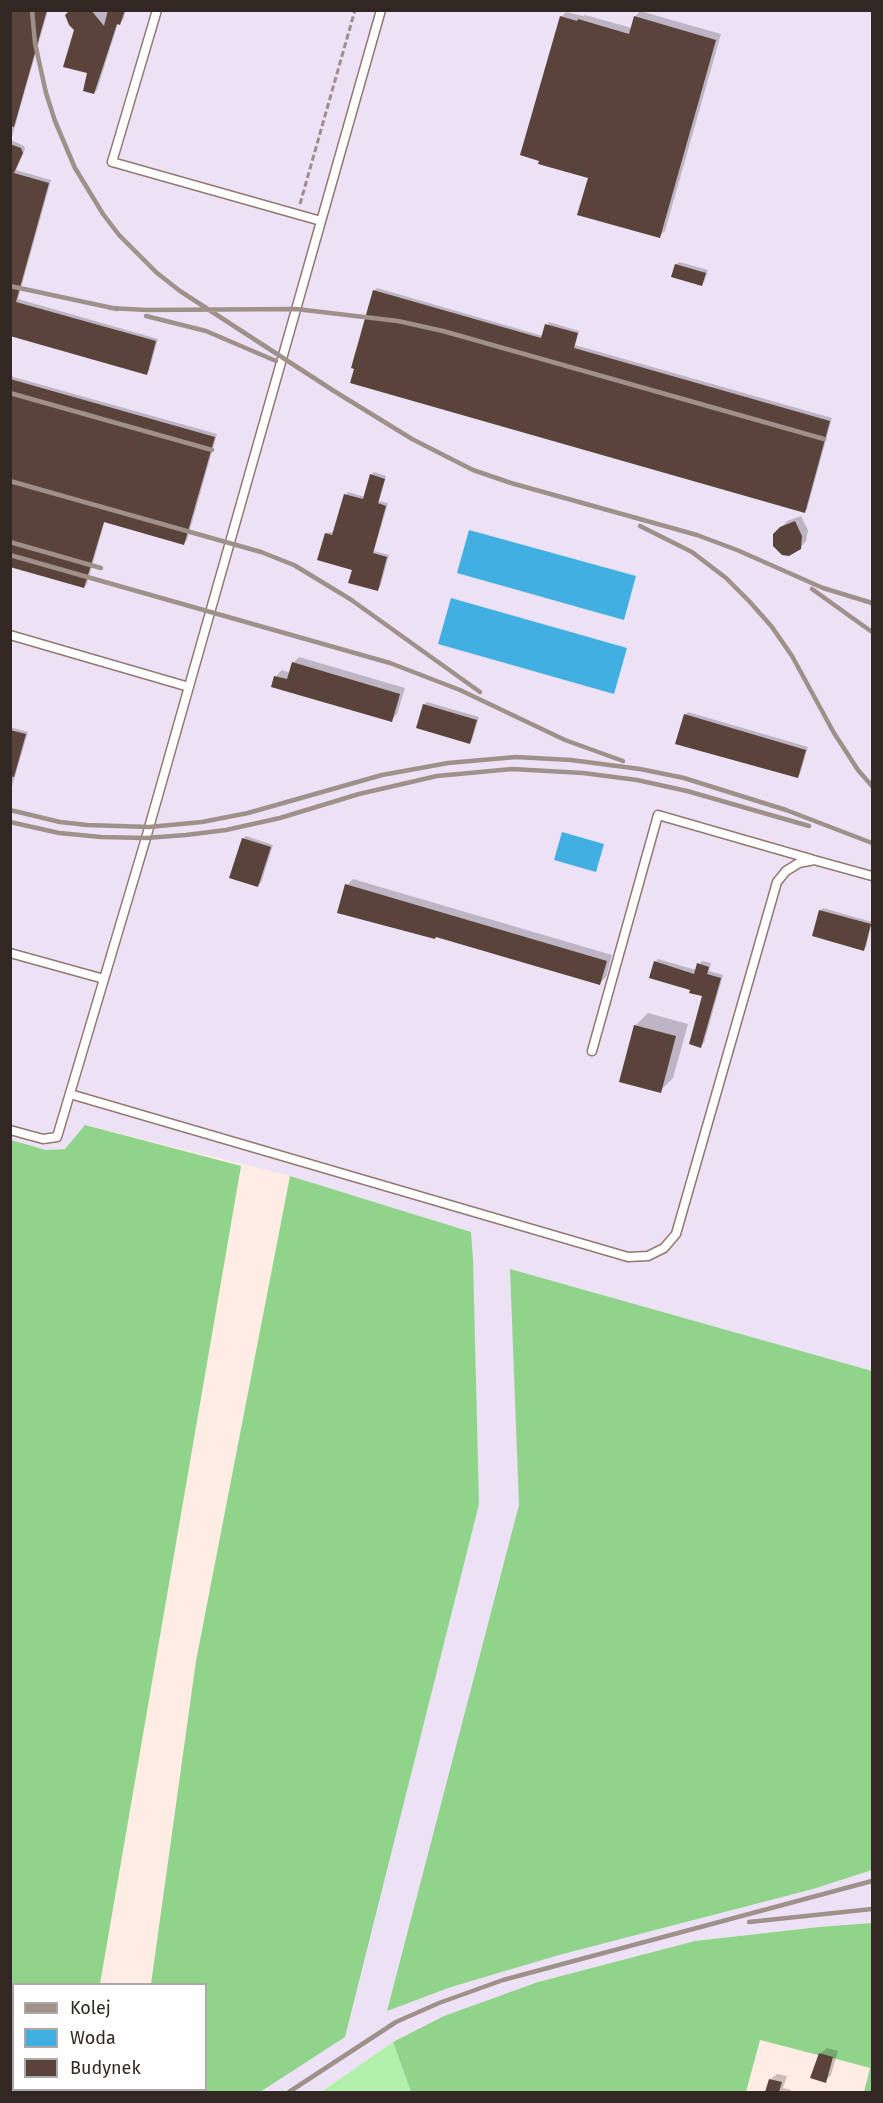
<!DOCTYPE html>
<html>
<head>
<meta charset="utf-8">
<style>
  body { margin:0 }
  #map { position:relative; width:883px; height:2103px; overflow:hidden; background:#feece5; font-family:"Fira Sans",sans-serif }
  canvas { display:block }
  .frame { position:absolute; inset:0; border:12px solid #322723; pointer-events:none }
  .legend { position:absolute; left:12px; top:1983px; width:195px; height:108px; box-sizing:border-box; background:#fefefe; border:2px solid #aca8a6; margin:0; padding:8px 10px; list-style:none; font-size:18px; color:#322723 }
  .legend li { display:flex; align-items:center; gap:12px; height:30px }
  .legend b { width:30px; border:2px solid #aca8a6 }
</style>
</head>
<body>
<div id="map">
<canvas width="883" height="2103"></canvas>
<div class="frame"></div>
<ul class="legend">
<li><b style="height:8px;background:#9f908a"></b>Kolej</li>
<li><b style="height:16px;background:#41afe1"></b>Woda</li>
<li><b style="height:16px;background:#5a433a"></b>Budynek</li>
</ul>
</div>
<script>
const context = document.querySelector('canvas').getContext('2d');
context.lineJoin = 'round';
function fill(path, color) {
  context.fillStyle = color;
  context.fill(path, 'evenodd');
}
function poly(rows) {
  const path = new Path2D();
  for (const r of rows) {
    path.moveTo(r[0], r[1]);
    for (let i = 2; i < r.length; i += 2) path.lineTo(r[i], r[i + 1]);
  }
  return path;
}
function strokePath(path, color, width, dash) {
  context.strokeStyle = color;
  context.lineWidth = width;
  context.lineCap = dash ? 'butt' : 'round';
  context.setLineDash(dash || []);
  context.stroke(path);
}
fill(poly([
  [10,11,872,11,872,1923,819,1927,695,1941,538,1982,444,2016,393,2042,321,2092,198,2092,206,2090,446,1225,290,1176,86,1125,66,1149,46,1150,11,1140]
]), '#ede1f6');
fill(poly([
  [393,2042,411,2092,321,2092]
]), '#b0f0ab');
fill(poly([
  [85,1125,241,1166,100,1984,14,1984,14,2090,22,2090,11,2092,11,1140,46,1150,65,1149],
  [290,1176,471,1232,473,1259,479,1504,345,2037,260,2092,136,2092,136,2090,206,2090,206,1984,151,1984,196,1661],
  [510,1269,872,1371,872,1870,813,1889,559,1955,451,1987,387,2011,519,1505],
  [872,1923,872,2092,864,2092,870,2068,833,2058,819,2053,818,2055,760,2040,746,2092,411,2092,393,2042,444,2016,538,1982,695,1941,819,1927]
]), '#90d48b');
fill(poly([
  [469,530,636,576,624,620,457,573],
  [451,598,627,648,614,694,438,644],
  [562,832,604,844,596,872,554,860]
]), '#41afe1');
fill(poly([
  [10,10,48,10,11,140,24,146,25,149,16,170,51,180,18,299,158,339,149,371,146,373,10,335],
  [72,10,126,10,123,20,118,23,97,90,94,93,76,30],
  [640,11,721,34,665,231,659,236,590,177,561,17,566,12,583,16,585,15,632,28,635,17],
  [679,262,708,270,704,282,702,284,676,265],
  [377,288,543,336,549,322,579,331,575,345,832,418,807,509,804,511,356,368,374,291],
  [10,376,217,434,187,540,184,543,105,520,87,584,84,587,10,566],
  [374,472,386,476,379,501,388,503,374,551,389,555,380,587,377,589,354,569,326,534,329,532,335,533,346,495,348,492,365,497,371,475],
  [801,516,808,530,806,541,800,548,781,528,787,521],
  [299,657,405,688,397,714,391,720,273,686,276,676,282,670,290,673,293,663],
  [427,702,479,717,472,740,470,742,424,705],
  [688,712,808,747,800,774,798,777,685,715],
  [10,727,28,732,10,793],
  [246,836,273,845,261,883,258,885,243,839],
  [353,879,612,955,606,977,600,983,347,885],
  [823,908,872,922,866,947,863,949,820,911],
  [658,959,696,970,702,961,711,963,709,971,723,975,704,1043,700,1046,704,995,691,989,655,962],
  [648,1013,688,1024,673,1078,660,1091,635,1026],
  [827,2048,838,2051,831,2075,825,2081,820,2054],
  [777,2074,787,2076,783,2088,791,2090,790,2092,767,2092,770,2080]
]), '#0003');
fill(poly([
  [10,10,47,10,14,127,10,126],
  [70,10,91,10,104,26,108,10,125,10,120,25,117,24,94,94,83,91,87,73,63,67,74,30,69,25,65,15],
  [560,16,577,21,578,19,629,34,634,16,716,40,660,238,577,215,588,178,538,164,539,161,520,155],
  [10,144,21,148,23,153,14,173,49,183,16,302,156,341,147,375,10,336],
  [675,264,706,273,702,286,671,277],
  [373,290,541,338,545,324,578,333,574,348,830,421,805,513,350,383,354,369,351,368],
  [10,379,215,437,184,545,104,522,84,588,10,567],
  [370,474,385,479,378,503,386,506,373,553,387,557,378,591,348,583,352,570,317,560,325,533,332,535,344,494,363,499],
  [795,521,802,536,801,549,789,556,782,555,773,546,773,534,780,527],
  [292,662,400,694,392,722,271,687,274,676,287,679],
  [423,704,477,720,470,744,416,728],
  [684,714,806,750,798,778,675,744],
  [10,730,26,734,14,777,10,776],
  [242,838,271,847,258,887,229,878],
  [345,884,607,961,600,985,436,937,435,939,337,913],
  [819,910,871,924,864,951,812,936],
  [654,961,694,974,697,963,709,967,707,974,721,978,701,1048,689,1044,702,996,689,993,690,990,649,978],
  [634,1025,676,1036,661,1093,619,1082],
  [819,2053,833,2057,826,2083,810,2078],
  [769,2079,782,2082,779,2092,765,2092]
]), '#5a433a');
const service = poly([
  [157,10,112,162,321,221],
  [10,635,189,687],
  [10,953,104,979],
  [592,1051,658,815,811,859],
  [70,1094,628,1257,648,1256,664,1248,676,1234,777,882,786,871,799,863,814,860,872,876],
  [10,1130,43,1139,57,1137,146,838,381,10]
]);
strokePath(service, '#92786e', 11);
strokePath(poly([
  [300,204,355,10],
  [85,2090,86,2092]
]), '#9d8f89', 3, [6, 3]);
strokePath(service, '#fff', 8);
strokePath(poly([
  [32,10,35,43,46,93,55,121,75,168,103,214,119,235,157,273,180,291,334,391,412,439,473,470,511,483,697,535,737,550,823,588,872,603],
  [10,286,117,309],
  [110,308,147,310,296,309,398,321,443,331,824,439],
  [146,316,206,331,276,361],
  [10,393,212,450],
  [10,481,261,552,294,565,350,599,480,692],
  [640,526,692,552,726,578,750,602,772,627,792,656,834,733,858,770,872,786],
  [10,542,101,568],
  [10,555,390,663,460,690,565,740,623,761],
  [812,589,872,632],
  [10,810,60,822,87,825,149,827,202,822,248,813,382,775,448,763,516,757,571,760,640,769,684,778,786,810,872,843],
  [10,822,59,833,101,837,146,838,186,835,226,830,280,818,359,794,437,776,512,769,583,773,637,780,687,791,809,826],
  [749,1922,872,1909],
  [289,2092,396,2022,439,2003,503,1980,872,1881]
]), '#9f908a', 4.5);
</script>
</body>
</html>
